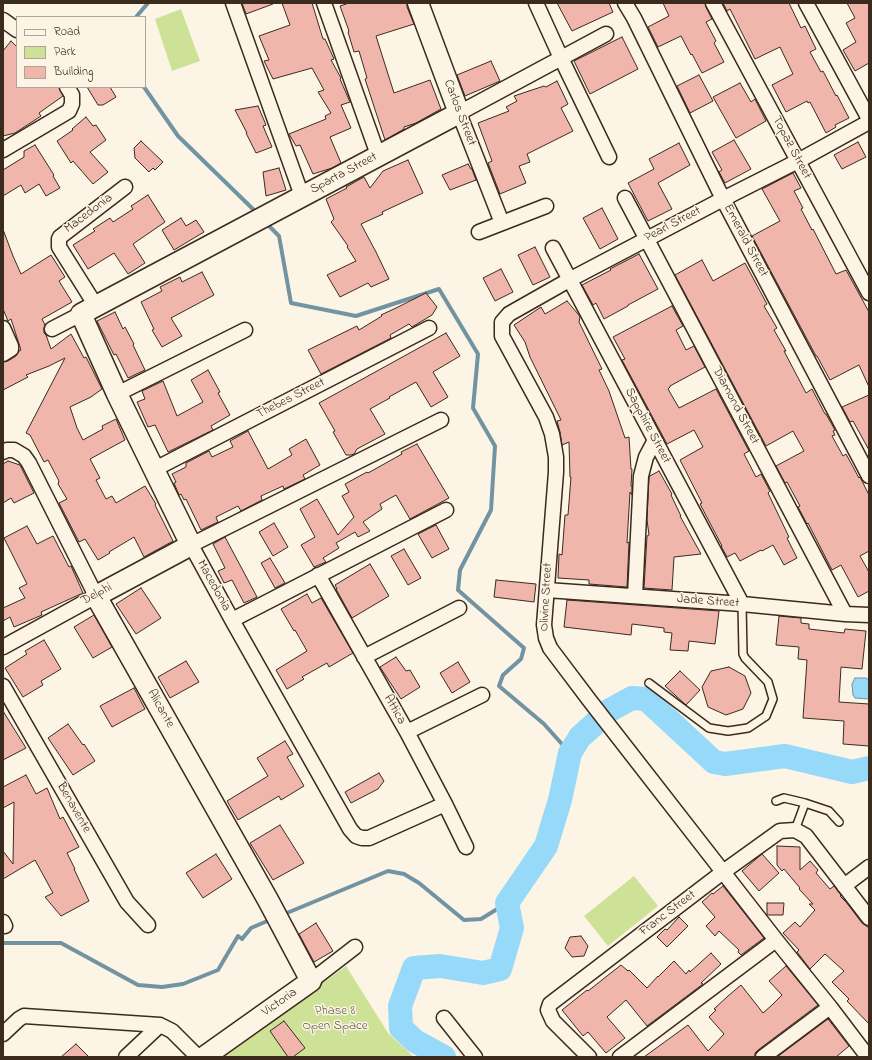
<!DOCTYPE html>
<html>
<head>
<meta charset="utf-8">
<style>
  body { margin:0 }
  #map { position:relative; width:872px; height:1060px; overflow:hidden; background:#fcf5e5; font-family:"Indie Flower",sans-serif }
  canvas { display:block }
  .frame { position:absolute; inset:0; border:4px solid #3b2a1e; pointer-events:none }
  .legend { position:absolute; left:16px; top:16px; width:130px; height:72px; box-sizing:border-box; background:#fcf5e5; border:1px solid #afa495; margin:0; padding:5px 7px; list-style:none; font-size:12px; color:#3b2a1e }
  .legend li { display:flex; align-items:center; gap:8px; height:20px }
  .legend b { width:20px; border:1px solid #afa495 }
</style>
</head>
<body>
<div id="map">
<canvas width="872" height="1060"></canvas>
<div class="frame"></div>
<ul class="legend">
<li><b style="height:5px;background:#fcf5e5"></b>Road</li>
<li><b style="height:11px;background:#cee297"></b>Park</li>
<li><b style="height:11px;background:#f0b6ac"></b>Building</li>
</ul>
</div>
<script>
const context = document.querySelector('canvas').getContext('2d');
context.lineJoin = 'round';
function fill(path, color) {
  context.fillStyle = color;
  context.fill(path, 'evenodd');
}
function poly(rows) {
  const path = new Path2D();
  for (const r of rows) {
    path.moveTo(r[0], r[1]);
    for (let i = 2; i < r.length; i += 2) path.lineTo(r[i], r[i + 1]);
  }
  return path;
}
function strokePath(path, color, width, dash) {
  context.strokeStyle = color;
  context.lineWidth = width;
  context.lineCap = dash ? 'butt' : 'round';
  context.setLineDash(dash || []);
  context.stroke(path);
}
function drawText(font, color, halo, rows, align = 'center') {
  context.font = font + ' "Indie Flower",sans-serif';
  context.lineWidth = 3;
  context.setLineDash([]);
  context.textBaseline = 'middle';
  context.strokeStyle = halo;
  context.fillStyle = color;
  for (const [text, x, y, turn = 0] of rows) {
    context.save();
    context.translate(x, y);
    context.rotate((+turn || 0) * Math.PI / 180);
    context.textAlign = isNaN(turn) ? turn : align;
    if (halo) context.strokeText(text, 0, 0);
    context.fillText(text, 0, 0);
    context.restore();
  }
}
fill(poly([
  [181,9,200,61,172,71,155,19],
  [634,876,658,906,608,946,584,916],
  [346,966,388,1033,414,1057,218,1057]
]), '#cee297');
const water = poly([
  [855,678,866,678,869,680,869,699,855,698,853,695,852,684,855,678]
]);
fill(water, '#96d9f8');
strokePath(water, '#7293a1', 1);
strokePath(poly([
  [136,17,148,3],
  [144,87,178,136,257,213],
  [266,223,279,236,291,303,356,316,439,289,478,354,473,408,495,446,491,510,460,570,458,590,524,648,521,659,503,675,499,686,544,724,570,753],
  [282,915,388,871,404,874,419,883,464,920,481,919,507,903],
  [3,943,61,943,138,985,162,987,183,984,218,970,238,936,242,939,251,928,272,919]
]), '#7293a1', 4);
strokePath(poly([
  [444,1057,415,1041,401,1028,400,1006,414,968,440,966,483,973,500,969,512,928,507,903,546,846,560,800,570,753,580,737,610,710,632,698,646,699,714,762,725,764,785,756,852,772,869,768]
]), '#96d9f8', 24);
const building = poly([
  [242,3,273,3,273,4,246,14,242,3],
  [282,3,312,3,323,39,325,39,334,59,331,60,341,78,340,79,350,102,341,105,351,128,330,137,341,163,332,168,313,174,300,145,296,146,289,134,326,119,325,116,331,113,318,92,324,90,312,68,273,79,264,61,269,60,259,36,290,25,282,3],
  [349,3,407,3,407,7,414,24,376,36,394,93,430,80,441,109,416,123,404,127,404,129,385,140,365,79,367,78,359,51,354,52,348,32,349,31,340,6,349,3],
  [557,3,609,3,613,12,572,31,557,3],
  [663,3,705,3,706,7,712,19,706,22,716,41,714,43,724,62,702,73,692,54,691,55,681,36,658,47,648,27,669,16,663,3],
  [723,3,789,3,801,28,805,26,816,49,810,52,821,72,823,71,836,96,837,95,849,118,835,125,836,127,826,133,810,102,808,103,807,101,786,112,772,85,793,74,780,47,755,59,730,9,727,11,723,3],
  [847,3,869,3,869,63,855,71,843,50,856,42,846,23,855,18,847,3],
  [622,37,638,69,590,94,574,61,622,37],
  [11,41,17,47,17,87,59,87,63,96,39,113,41,116,15,133,3,136,3,51,11,41],
  [491,61,500,81,465,96,457,75,491,61],
  [699,75,713,101,690,113,677,86,699,75],
  [557,81,568,104,561,108,573,131,527,154,530,162,519,166,526,183,500,194,488,163,492,161,478,123,509,111,506,107,517,101,514,96,544,86,546,87,557,81],
  [740,83,751,102,755,99,766,121,736,138,713,97,740,83],
  [87,87,110,87,116,97,103,105,98,105,87,87],
  [258,106,266,125,263,126,272,147,256,153,246,133,247,133,235,110,258,106],
  [86,117,93,126,96,125,106,140,90,152,108,172,93,184,73,161,71,163,57,141,73,130,72,129,86,117],
  [734,140,751,169,725,183,719,172,722,170,712,152,734,140],
  [141,141,163,162,155,170,153,168,149,172,135,158,134,148,141,141],
  [858,142,866,157,842,169,834,155,858,142],
  [679,143,690,165,658,183,672,209,648,221,628,183,654,169,649,159,679,143],
  [35,145,54,175,53,176,60,188,46,196,39,184,25,193,21,185,3,196,3,170,24,157,24,151,35,145],
  [408,160,423,193,382,212,383,214,361,224,376,252,389,279,371,287,368,283,340,297,327,275,356,261,347,247,348,246,331,222,334,219,326,199,347,188,346,187,364,177,370,188,383,171,408,160],
  [468,164,471,169,472,169,476,180,450,190,442,175,468,164],
  [279,168,286,190,266,196,263,172,279,168],
  [793,173,801,188,794,191,803,208,801,209,812,230,813,229,836,274,846,270,869,312,869,387,859,365,830,380,817,356,816,356,752,236,780,221,762,189,793,173],
  [148,195,165,222,133,244,145,263,128,274,114,253,88,269,73,245,95,231,93,229,110,218,113,222,133,209,131,206,148,195],
  [602,208,618,239,600,249,583,218,602,208],
  [181,218,186,226,196,220,204,232,174,250,162,230,181,218],
  [4,232,13,256,21,274,51,255,65,277,59,281,72,302,42,319,45,325,44,328,44,333,46,335,51,349,71,334,84,358,86,357,102,389,91,397,70,407,77,428,83,440,103,429,102,426,116,419,125,440,90,459,100,478,96,480,106,499,112,496,116,503,145,486,156,504,155,505,173,541,144,557,134,537,109,552,110,553,98,560,85,539,79,542,59,503,67,499,58,484,59,481,48,460,44,462,30,435,26,433,65,358,49,366,26,375,28,377,3,390,3,362,8,361,16,356,19,351,21,350,11,319,8,321,3,309,3,233,4,232],
  [535,247,550,277,533,285,518,255,535,247],
  [639,254,658,289,628,305,628,306,604,319,596,303,593,305,582,285,611,270,610,269,639,254],
  [702,260,713,281,745,263,767,304,764,306,777,328,774,330,786,351,784,351,806,393,812,389,825,414,826,414,835,430,833,431,835,435,832,436,843,456,846,454,859,478,860,477,869,495,869,551,860,556,869,572,869,591,858,597,841,565,832,570,808,523,807,524,798,507,800,506,787,482,785,483,776,466,804,451,793,431,766,446,675,275,702,260],
  [501,269,513,292,495,301,483,278,501,269],
  [202,272,214,295,171,318,182,336,162,347,152,330,154,329,141,302,162,291,160,287,180,277,182,282,202,272],
  [426,293,437,307,432,315,412,327,409,324,390,335,391,338,321,374,308,350,357,326,359,330,382,316,381,315,396,308,426,293],
  [567,301,578,314,580,317,579,322,602,369,599,370,609,391,625,438,629,437,631,469,632,469,631,486,632,486,632,495,630,492,627,543,629,542,627,587,589,584,589,580,558,578,559,554,562,555,565,515,568,515,571,477,570,477,569,442,562,445,560,432,557,421,561,420,530,357,525,342,514,325,541,307,545,314,567,301],
  [672,306,683,326,676,330,686,350,694,346,705,367,670,386,670,387,668,389,679,408,716,389,749,451,744,454,756,477,761,474,770,491,768,493,789,537,787,538,797,558,784,565,773,545,762,551,761,550,740,561,735,553,727,557,721,546,722,546,700,504,702,503,680,460,703,447,694,430,667,444,622,360,625,359,613,337,672,306],
  [115,312,123,329,125,327,134,344,133,345,145,370,128,378,116,354,114,355,97,321,115,312],
  [446,333,460,356,433,372,448,397,431,407,416,382,389,397,390,398,370,409,385,434,357,449,354,454,351,455,346,455,333,432,335,431,319,403,446,333],
  [208,370,220,392,218,393,230,415,211,426,213,430,168,452,155,425,148,427,137,402,145,399,142,391,163,381,177,416,203,402,191,380,208,370],
  [869,395,869,450,853,421,850,422,842,407,869,395],
  [248,431,268,469,292,455,289,449,306,439,320,465,303,475,305,479,284,489,283,486,261,496,262,500,241,511,238,506,216,517,218,522,201,530,186,499,184,500,181,494,179,495,174,483,176,482,172,474,186,467,186,463,209,451,212,457,233,447,230,441,248,431],
  [417,444,449,498,410,519,396,495,380,504,382,509,363,522,370,531,358,537,355,532,336,543,339,548,323,558,326,562,314,567,301,545,315,537,300,509,317,499,338,535,354,517,342,496,349,492,345,484,367,472,368,473,402,454,401,452,417,444],
  [8,461,20,465,34,493,14,503,11,498,3,503,3,464,8,461],
  [659,471,672,494,671,495,681,516,680,516,701,554,674,557,672,590,644,588,647,536,649,535,647,520,649,477,650,476,659,471],
  [274,523,288,547,273,556,259,532,274,523],
  [436,525,449,549,432,558,418,534,436,525],
  [27,526,37,544,53,536,69,567,71,566,83,593,41,612,42,615,14,627,10,617,3,621,3,608,25,598,19,588,27,584,4,538,27,526],
  [225,537,257,597,244,603,232,580,224,583,218,571,225,568,213,544,225,537],
  [404,549,421,578,408,585,391,556,404,549],
  [270,558,285,583,275,588,261,563,270,558],
  [370,564,389,596,352,618,336,589,337,589,335,585,370,564],
  [496,580,536,584,534,602,494,597,496,580],
  [141,588,161,618,136,634,116,604,141,588],
  [307,594,312,603,321,598,353,653,329,667,327,663,302,677,304,679,287,689,276,670,307,651,295,630,294,631,281,609,307,594],
  [567,600,719,611,715,644,689,641,688,651,670,650,672,633,664,632,664,628,632,624,631,635,564,627,567,600],
  [94,615,112,647,93,658,74,627,94,615],
  [779,616,801,618,801,623,809,624,809,629,844,633,845,629,866,631,862,669,841,667,839,702,869,704,869,746,843,744,844,721,803,718,807,660,798,659,799,647,776,645,779,616],
  [44,640,61,669,41,681,43,685,23,697,5,668,27,654,25,651,44,640],
  [396,657,406,671,410,670,420,687,401,699,380,667,396,657],
  [186,661,199,682,170,698,158,677,186,661],
  [458,662,470,682,452,693,440,673,458,662],
  [729,667,745,676,751,693,743,709,726,715,708,707,702,687,711,671,729,667],
  [680,671,700,690,686,705,665,686,680,671],
  [134,688,145,709,112,727,100,706,134,688],
  [3,711,26,748,3,760,3,711],
  [68,724,83,745,84,744,95,761,73,775,48,738,68,724],
  [285,741,293,754,287,757,304,786,281,800,279,796,238,820,227,801,268,776,257,758,285,741],
  [379,773,384,781,378,789,351,803,345,792,379,773],
  [26,775,36,794,47,788,60,819,63,817,79,847,67,853,75,869,74,869,89,901,61,916,45,897,53,893,35,860,3,879,3,851,13,864,14,802,3,808,3,787,26,775],
  [280,825,304,863,273,880,250,843,280,825],
  [777,846,800,847,800,870,810,861,818,870,816,873,830,889,834,886,841,895,840,896,846,902,862,923,869,928,869,1024,847,1001,849,999,832,982,844,971,825,954,810,969,797,952,799,950,783,933,795,922,800,927,815,910,809,904,813,904,799,889,800,888,784,869,782,871,777,865,777,846],
  [216,854,232,879,203,898,186,873,216,854],
  [762,854,779,873,759,891,742,871,762,854],
  [723,886,764,938,741,955,738,952,739,950,719,931,715,936,706,926,715,917,702,902,712,893,713,894,723,886],
  [767,903,784,903,783,915,767,915,767,903],
  [679,917,688,926,667,947,657,937,665,929,667,930,679,917],
  [316,923,333,951,314,962,299,934,316,923],
  [581,936,588,946,584,956,572,957,565,948,570,937,581,936],
  [711,953,721,964,701,983,703,984,647,1026,626,1000,608,1016,607,1017,625,1038,606,1053,588,1032,583,1036,562,1010,587,990,588,991,621,965,628,971,629,970,647,988,658,976,658,977,674,961,686,974,689,970,690,972,711,953],
  [786,966,818,1005,758,1050,755,1053,755,1057,644,1057,688,1025,708,1051,724,1034,709,1017,716,1010,714,1009,728,996,741,985,763,1013,772,1005,782,995,769,981,786,966],
  [828,1019,849,1046,836,1057,777,1057,828,1019],
  [284,1021,305,1048,293,1057,288,1057,270,1031,284,1021],
  [76,1044,89,1057,61,1057,76,1044]
]);
fill(building, '#f0b6ac');
strokePath(building, '#3b2a1e', 1);
const lane = poly([
  [649,683,709,728,728,731,748,728,766,716,773,699,768,682,745,658,743,654,742,604],
  [776,801,784,798,805,803,829,811,839,822],
  [795,830,805,803]
]);
const street = poly([
  [233,3,302,196],
  [324,3,378,155],
  [536,3,561,58,609,157],
  [625,3,634,18,723,199,869,476],
  [713,3,869,293],
  [806,3,869,119],
  [3,20,17,30],
  [3,150,69,111,72,104,72,95,67,87],
  [625,198,845,614],
  [502,223,459,113,606,34],
  [479,232,546,206],
  [553,248,742,604],
  [96,306,59,247,59,239,60,237,125,187],
  [3,328,11,346,11,349,3,354],
  [52,329,81,314],
  [117,394,245,330],
  [441,420,191,545,232,620,350,829,356,836,362,838,369,838,445,804],
  [3,452,7,450,14,450,24,456,29,463,96,596,3,647],
  [153,470,429,328],
  [318,575,407,732,445,804,466,847],
  [547,590,742,604,845,614,869,615],
  [635,596,641,476,646,457,655,440],
  [232,620,446,510],
  [364,657,459,608],
  [3,686,127,902,148,925],
  [407,732,482,695],
  [844,886,869,867],
  [3,922,5,926],
  [311,981,355,947],
  [444,1018,475,1057],
  [3,1034,19,1019,24,1016,160,1025,172,1031,198,1057],
  [126,1057,160,1025],
  [589,1057,553,1021,548,1010,550,1004,723,872,780,831,795,830,806,836,869,918],
  [620,1057,776,940],
  [763,1057,830,1007],
  [868,1057,830,1007,776,940,590,701,550,648,546,638,544,625,556,472,556,457,552,434,546,417,502,336,502,322,509,314,569,280,723,199,798,161,869,122]
]);
const secondary = poly([
  [204,1057,311,981,268,900,96,596,191,545,117,394,81,314,459,113,418,3]
]);
strokePath(lane, '#3b2a1e', 10);
strokePath(street, '#3b2a1e', 17);
strokePath(secondary, '#3b2a1e', 23);
strokePath(lane, '#fcf5e5', 7);
strokePath(street, '#fcf5e5', 14);
strokePath(secondary, '#fcf5e5', 20);
drawText('13px', '#3b2a1e', '#fcf5e5', [
  ["Carlos Street",459,113,69],
  ["Topaz Street",791,148,62],
  ["Sparta Street",344,174,-28],
  ["Macedonia",89,214,-37],
  ["Pearl Street",673,225,-28],
  ["Emerald Street",745,241,62],
  ["Thebes Street",291,399,-27],
  ["Diamond Street",735,406,62],
  ["Sapphire Street",647,426,62],
  ["Macedonia",213,586,61],
  ["Delphi",97,595,-28],
  ["Olivine Street",547,597,-87],
  ["Jade Street",708,602,4],
  ["Alicante",160,709,60],
  ["Attica",394,710,60],
  ["Benavente",73,808,60],
  ["Franc Street",668,914,-37],
  ["Victoria",280,1003,-35]
]);
drawText('13px', '#60583c', '#fcf5e5', [
  ["Phase 8",335,1012],
  ["Open Space",335,1027]
]);
</script>
</body>
</html>
